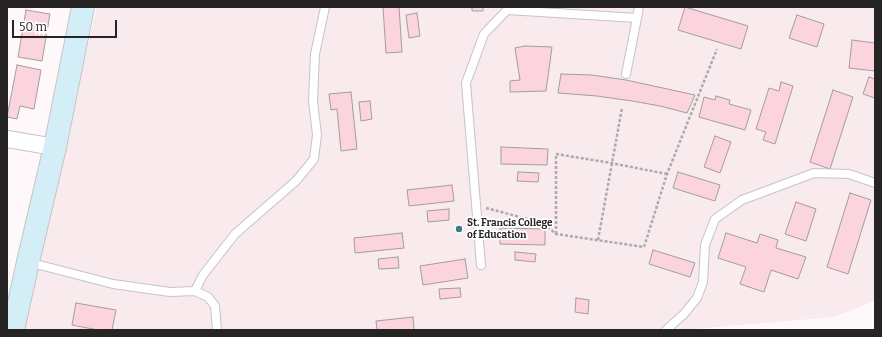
<!DOCTYPE html>
<html>
<head>
<meta charset="utf-8">
<style>
  body { margin:0 }
  #map { position:relative; width:882px; height:337px; overflow:hidden; background:#fff8fa; font-family:Bitter,serif }
  canvas { display:block }
  .frame { position:absolute; inset:0; border:8px solid #262424; pointer-events:none }
  .scale { position:absolute; left:12px; top:20px; width:105px; height:18px; box-sizing:border-box; border:2px solid #262424; border-top:0; padding-left:5px; font-size:12px; line-height:14px; white-space:nowrap; color:#262424; -webkit-text-stroke:3px #fff; paint-order:stroke }
</style>
</head>
<body>
<div id="map">
<canvas width="882" height="337"></canvas>
<div class="frame"></div>
<div class="scale">50 m</div>
</div>
<script>
const context = document.querySelector('canvas').getContext('2d');
context.lineJoin = 'round';
function fill(path, color) {
  context.fillStyle = color;
  context.fill(path, 'evenodd');
}
function poly(rows) {
  const path = new Path2D();
  for (const r of rows) {
    path.moveTo(r[0], r[1]);
    for (let i = 2; i < r.length; i += 2) path.lineTo(r[i], r[i + 1]);
  }
  return path;
}
function strokePath(path, color, width, dash) {
  context.strokeStyle = color;
  context.lineWidth = width;
  context.lineCap = dash ? 'butt' : 'round';
  context.setLineDash(dash || []);
  context.stroke(path);
}
function drawText(font, color, halo, rows, align = 'center') {
  context.font = font + ' Bitter,serif';
  context.lineWidth = 3.5;
  context.setLineDash([]);
  context.textBaseline = 'middle';
  context.strokeStyle = halo;
  context.fillStyle = color;
  for (const [text, x, y, turn = 0] of rows) {
    context.save();
    context.translate(x, y);
    context.rotate((+turn || 0) * Math.PI / 180);
    context.textAlign = isNaN(turn) ? turn : align;
    if (halo) context.strokeText(text, 0, 0);
    context.fillText(text, 0, 0);
    context.restore();
  }
}
fill(poly([
  [97,7,875,7,875,301,834,317,683,330,20,330]
]), '#f9eaed');
const building = poly([
  [383,7,399,7,402,52,386,53,383,7],
  [472,7,483,7,483,11,472,11,472,7],
  [685,7,748,26,741,49,678,30,685,7],
  [26,10,50,14,42,61,18,57,26,10],
  [417,13,420,36,409,38,406,15,417,13],
  [797,15,824,24,817,47,789,38,797,15],
  [852,40,875,43,875,71,849,68,852,40],
  [525,46,552,47,546,91,510,92,510,81,520,80,515,48,525,46],
  [17,65,41,70,34,109,20,106,17,119,7,117,17,65],
  [561,74,592,75,626,80,695,95,687,113,660,106,632,101,597,96,558,93,561,74],
  [869,77,875,79,875,98,863,94,869,77],
  [781,82,793,86,775,144,763,140,766,132,756,129,769,88,779,91,781,82],
  [833,90,853,97,830,169,810,162,833,90],
  [351,92,357,149,341,151,337,109,331,110,329,94,351,92],
  [716,96,730,100,729,104,751,110,745,130,699,117,704,97,715,100,716,96],
  [370,101,372,119,361,121,359,102,370,101],
  [715,136,731,142,720,173,704,167,715,136],
  [501,147,548,149,547,165,501,164,501,147],
  [518,172,539,173,538,182,517,181,518,172],
  [678,172,720,185,715,201,673,188,678,172],
  [452,185,454,201,409,206,407,190,452,185],
  [850,193,871,200,848,274,827,267,850,193],
  [796,202,816,209,806,241,785,234,796,202],
  [449,209,449,220,428,222,427,211,449,209],
  [500,228,545,229,545,245,500,244,500,228],
  [402,233,404,248,355,253,354,238,402,233],
  [726,233,757,243,760,234,778,240,776,248,806,257,798,279,771,270,764,292,740,284,746,267,718,258,726,233],
  [653,250,695,263,690,277,649,264,653,250],
  [515,252,536,254,535,262,515,260,515,252],
  [398,257,399,268,379,269,378,259,398,257],
  [465,259,468,278,423,285,420,266,465,259],
  [460,288,461,297,440,299,439,289,460,288],
  [576,298,589,300,588,314,575,312,576,298],
  [76,303,116,310,112,330,98,330,72,325,76,303],
  [413,317,414,330,377,330,376,321,413,317]
]);
fill(building, '#fbd4dd');
strokePath(building, '#a39e9f', 1);
const lane = poly([
  [626,74,637,18],
  [28,262,113,284,170,292,195,291,203,275,235,234,296,181,314,159,317,135,313,101,315,54,325,7],
  [481,265,466,83,484,34,507,10,637,18,639,7],
  [195,291,208,297,215,306,217,330],
  [666,330,684,314,697,298,703,282,705,245,715,219,742,200,814,173,849,174,875,183]
]);
const street = poly([
  [7,139,55,147]
]);
const secondary = poly([
  [13,330,28,262,55,147,83,7]
]);
strokePath(lane, '#c8c3c4', 10);
strokePath(street, '#c8c3c4', 18);
strokePath(secondary, '#c8c3c4', 24);
strokePath(poly([
  [486,208,543,223,556,234,644,247,667,174,717,49],
  [556,234,556,154,611,163,667,174],
  [598,240,622,108]
]), '#aea9ab', 2.5, [3, 2]);
strokePath(lane, '#fff', 8);
strokePath(street, '#fff', 16);
strokePath(secondary, '#d3eef6', 22);
for (const [x, y, r, color] of [
  [459,229,4,"#3a7c8e"]
]) {
  const dot = new Path2D();
  dot.arc(x, y, r, 0, 2 * Math.PI);
  context.fillStyle = color;
  context.fill(dot);
  strokePath(dot, '#fff', 1.5);
}
drawText('bold 10px', '#262424', '#fff', [
  ["St. Francis College",467,223],
  ["of Education",467,235]
], 'left');
</script>
</body>
</html>
